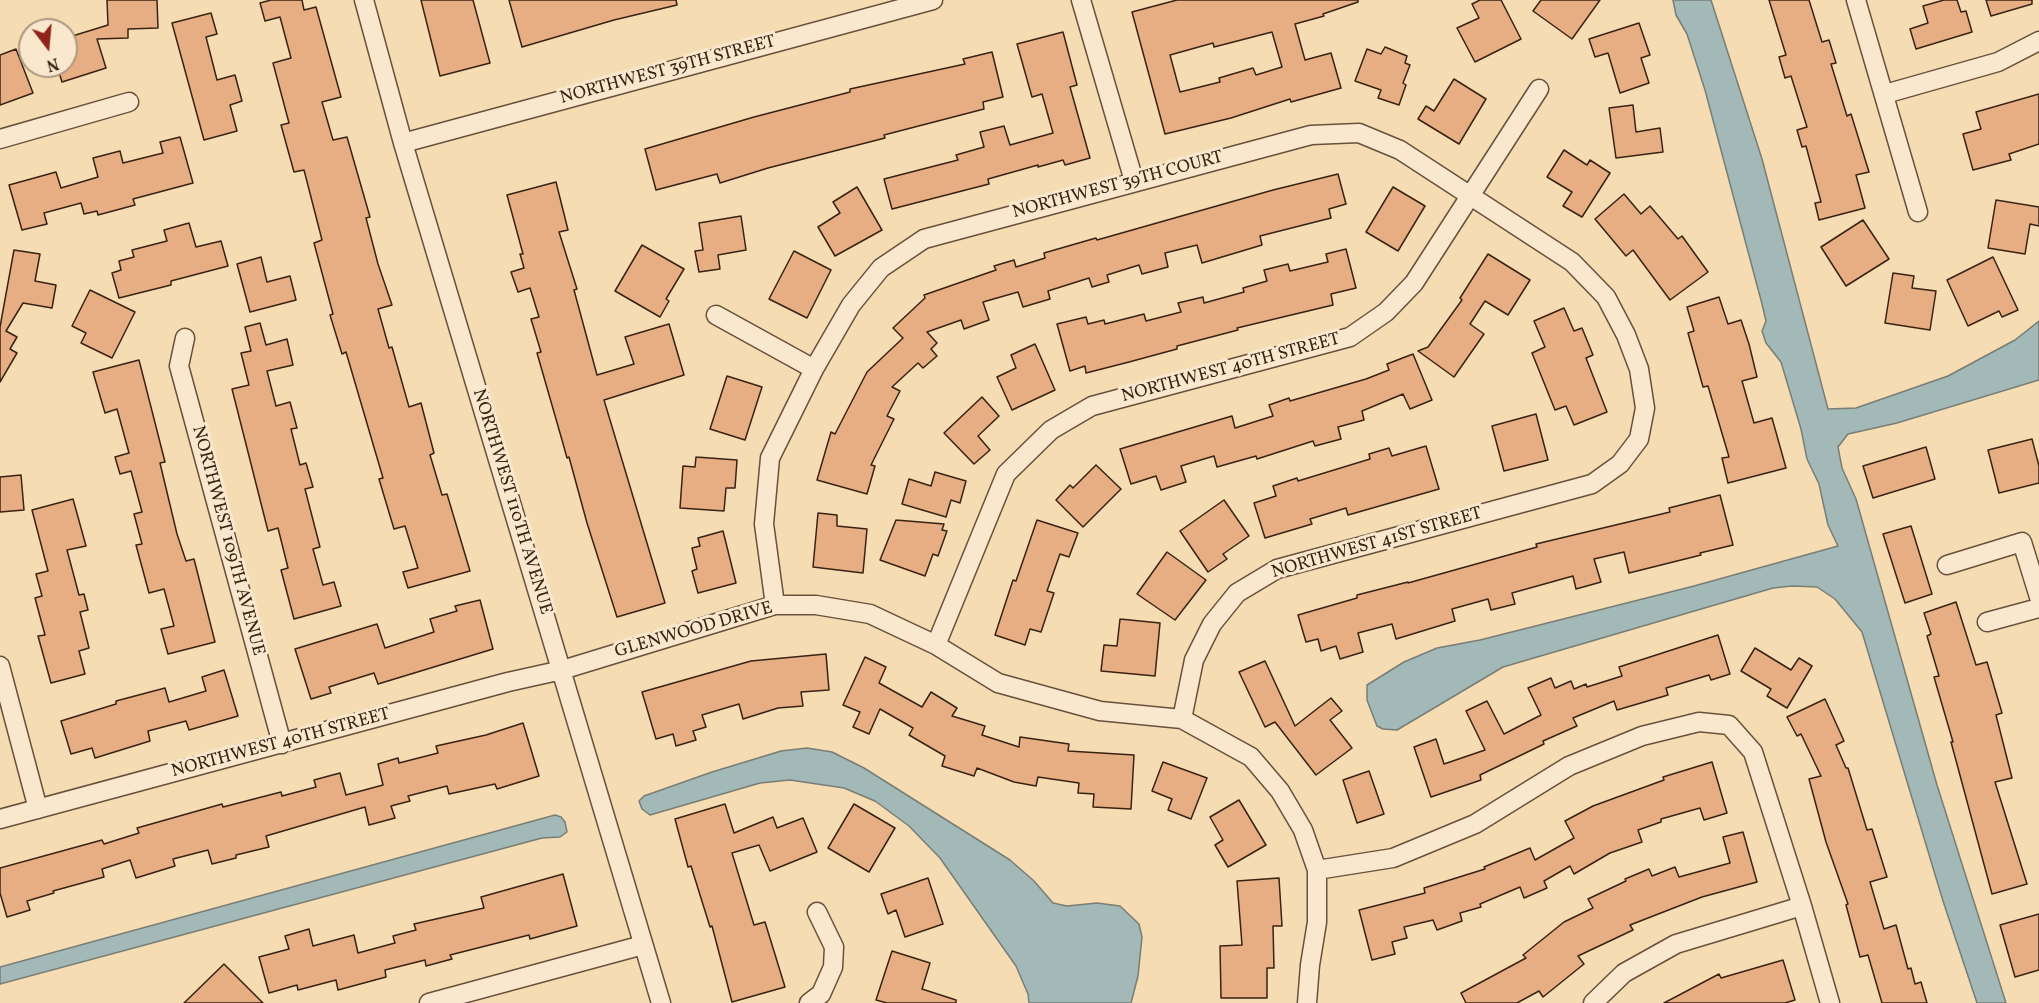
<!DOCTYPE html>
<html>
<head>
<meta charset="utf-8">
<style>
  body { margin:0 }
  #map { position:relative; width:2039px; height:1003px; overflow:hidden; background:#f6dcb2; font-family:Vollkorn,serif }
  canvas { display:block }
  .north { position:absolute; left:18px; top:18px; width:60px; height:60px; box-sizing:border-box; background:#f9e8cd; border:2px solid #ac9983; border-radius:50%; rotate:164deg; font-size:16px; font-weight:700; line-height:24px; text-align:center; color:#382214 }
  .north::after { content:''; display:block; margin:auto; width:21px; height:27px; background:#8f2418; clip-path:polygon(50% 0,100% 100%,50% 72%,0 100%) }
</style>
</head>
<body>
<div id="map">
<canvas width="2039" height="1003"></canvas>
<div class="north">N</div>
</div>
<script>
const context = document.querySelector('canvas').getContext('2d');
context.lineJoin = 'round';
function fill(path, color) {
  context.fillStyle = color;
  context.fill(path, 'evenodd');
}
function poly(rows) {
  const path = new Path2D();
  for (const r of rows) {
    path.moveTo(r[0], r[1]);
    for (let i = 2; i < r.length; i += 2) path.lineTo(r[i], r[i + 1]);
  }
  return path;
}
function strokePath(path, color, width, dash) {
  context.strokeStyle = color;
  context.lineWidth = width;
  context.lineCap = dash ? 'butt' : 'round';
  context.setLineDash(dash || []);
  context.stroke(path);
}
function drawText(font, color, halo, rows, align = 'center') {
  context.font = font + ' Vollkorn,serif';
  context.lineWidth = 6;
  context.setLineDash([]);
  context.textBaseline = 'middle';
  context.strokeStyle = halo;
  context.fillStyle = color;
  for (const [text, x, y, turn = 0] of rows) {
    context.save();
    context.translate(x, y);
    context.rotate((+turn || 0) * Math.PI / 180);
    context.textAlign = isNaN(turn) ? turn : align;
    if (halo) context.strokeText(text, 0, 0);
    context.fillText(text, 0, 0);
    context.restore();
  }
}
const water = poly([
  [1673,0,1711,0,1762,159,1828,409,1856,408,1948,376,2015,340,2039,321,2039,380,1897,423,1848,434,1838,447,1842,468,1856,499,1937,785,2006,1003,1977,1003,1943,901,1862,632,1835,599,1817,587,1792,586,1773,588,1503,667,1397,730,1383,729,1377,726,1367,700,1367,685,1404,662,1437,648,1480,640,1694,586,1838,546,1828,525,1819,484,1807,459,1801,429,1781,362,1766,343,1762,331,1766,321,1762,304,1705,90,1687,34,1676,15,1673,0],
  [807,748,832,752,864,768,1010,860,1034,881,1053,903,1067,906,1097,903,1120,906,1139,924,1142,937,1138,976,1131,1003,1029,1003,1028,994,1016,966,940,858,909,826,875,801,844,788,790,780,760,783,650,815,642,809,639,801,644,796,712,772,781,751,807,748],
  [555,815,561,817,565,822,567,832,560,837,542,838,0,984,0,967,555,815]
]);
fill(water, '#a2b9b8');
strokePath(water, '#787d76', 1.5);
const building = poly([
  [107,0,157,0,158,28,128,29,128,38,97,39,106,68,62,82,57,66,66,66,66,38,108,25,107,0],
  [271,0,302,0,304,10,316,7,341,97,322,102,333,140,347,137,370,217,366,218,378,264,392,305,378,309,389,348,392,347,409,407,421,403,434,453,430,455,442,495,447,494,470,571,408,588,403,572,418,568,405,526,394,529,379,479,383,478,346,352,342,354,330,315,333,314,314,243,322,240,304,170,294,172,281,125,289,123,273,63,291,58,280,17,265,21,260,3,271,0],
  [421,0,473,0,490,63,440,76,421,0],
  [509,0,676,0,677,5,614,20,522,47,509,0],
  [1177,0,1358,0,1358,2,1323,14,1324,16,1295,24,1305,60,1331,53,1341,88,1291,102,1290,99,1231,118,1165,134,1132,12,1177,0],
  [1272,32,1282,67,1256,75,1253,68,1219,78,1220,82,1180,92,1170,55,1213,43,1214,47,1272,32],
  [1480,0,1501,0,1521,39,1475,62,1457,28,1479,18,1472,4,1480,0],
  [1541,0,1600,0,1572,39,1533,11,1541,0],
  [1769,0,1809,0,1822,42,1829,40,1836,63,1831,64,1847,116,1851,114,1869,172,1856,175,1865,208,1819,220,1815,203,1821,202,1806,146,1802,147,1797,130,1807,127,1791,76,1785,78,1779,57,1786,55,1769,0],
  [1944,0,1957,0,1961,12,1966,11,1972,32,1916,49,1910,29,1928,23,1923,6,1944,0],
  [1986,0,2032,0,2032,4,1991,16,1986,0],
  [211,13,217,34,206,37,217,80,235,75,242,101,230,105,237,131,204,140,172,23,211,13],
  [1639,23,1650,55,1641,58,1649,83,1620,93,1608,53,1595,57,1589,39,1639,23],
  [1063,32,1077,85,1070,87,1090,158,1065,165,1063,160,1038,167,1038,165,988,179,989,184,892,209,884,179,958,160,956,155,984,147,980,132,1004,126,1010,145,1053,133,1042,94,1032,97,1017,44,1063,32],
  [1385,47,1407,56,1405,63,1410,65,1403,83,1406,85,1399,105,1378,98,1381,90,1355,81,1367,49,1381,54,1385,47],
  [16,49,33,93,0,105,0,55,16,49],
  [992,52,1003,97,983,102,984,109,884,135,885,138,768,168,720,183,717,174,656,190,645,149,754,117,850,92,850,89,965,64,963,59,992,52],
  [1454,79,1486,99,1459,144,1418,119,1426,106,1434,111,1454,79],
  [2039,94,2039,144,2009,154,2011,160,1973,170,1963,134,1981,129,1976,112,2039,94],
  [1633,105,1636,132,1660,128,1663,152,1616,158,1609,108,1633,105],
  [180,137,193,183,133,199,135,205,98,215,97,211,84,214,81,203,44,213,47,224,22,230,9,185,56,172,61,188,98,177,93,158,120,151,123,163,163,153,160,142,180,137],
  [1564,150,1587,165,1590,160,1610,173,1582,217,1563,206,1572,192,1547,177,1564,150],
  [1338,174,1346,204,1329,209,1331,218,1260,236,1262,245,1202,263,1197,245,1165,253,1168,267,1142,274,1139,265,1107,275,1109,282,1092,287,1089,278,1048,291,1050,299,1023,307,1018,292,983,302,989,320,964,329,961,320,927,332,937,343,931,349,937,356,923,368,918,363,892,387,900,391,887,416,894,419,871,465,875,466,867,494,817,480,831,432,835,434,867,372,903,338,893,328,925,298,924,295,996,270,994,266,1014,260,1016,267,1045,258,1044,253,1096,238,1097,240,1273,190,1338,174],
  [556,182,568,230,559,232,577,289,574,290,597,375,634,364,625,337,669,324,684,375,604,400,665,603,617,617,587,523,569,457,567,458,562,440,537,353,541,352,531,319,539,317,530,288,518,292,511,272,524,268,520,254,523,254,507,195,556,182],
  [857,187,882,230,835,256,818,227,840,213,833,202,857,187],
  [1393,187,1425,206,1398,251,1366,232,1393,187],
  [1624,194,1641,214,1650,206,1678,239,1682,236,1708,272,1670,300,1633,250,1626,256,1595,219,1624,194],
  [1996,200,2039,207,2039,226,2030,224,2025,254,1988,248,1996,200],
  [741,216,746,250,718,255,720,269,699,272,695,251,703,250,699,223,741,216],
  [1863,220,1889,259,1846,286,1821,247,1863,220],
  [189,223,196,247,221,241,228,266,171,281,171,285,119,298,112,273,121,270,119,261,134,257,132,250,167,241,164,230,189,223],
  [642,245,684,269,666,299,669,301,660,317,615,291,642,245],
  [1346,249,1356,288,1331,294,1333,305,1237,328,1238,330,1177,346,1177,349,1129,362,1086,373,1085,366,1070,371,1057,324,1086,317,1088,324,1104,320,1105,324,1144,314,1146,321,1181,312,1178,303,1203,297,1204,303,1244,292,1243,288,1267,281,1264,270,1288,264,1290,271,1328,262,1326,254,1346,249],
  [14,250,40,254,35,281,56,285,52,308,23,303,6,331,17,337,10,349,17,353,0,382,0,327,14,250],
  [794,251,831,270,807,318,769,299,794,251],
  [1488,254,1530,280,1508,315,1485,301,1470,324,1484,334,1454,377,1418,351,1428,347,1462,300,1460,298,1488,254],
  [261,257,267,282,290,276,296,300,250,312,237,264,261,257],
  [1993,257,2018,310,2002,317,1999,311,1968,326,1947,280,1993,257],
  [1893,273,1914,276,1912,288,1936,291,1930,330,1885,323,1893,273],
  [90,290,135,312,112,358,81,343,86,333,72,326,90,290],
  [1719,297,1728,324,1741,320,1749,344,1757,377,1742,381,1754,423,1772,418,1786,468,1728,483,1722,458,1729,457,1708,386,1703,387,1688,333,1694,331,1687,307,1719,297],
  [1564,308,1574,331,1582,328,1593,355,1586,358,1607,412,1574,425,1566,406,1555,410,1532,353,1545,347,1534,321,1564,308],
  [260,323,266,345,287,339,293,365,267,371,276,406,290,402,297,428,291,429,300,465,306,463,313,487,305,489,320,547,313,549,323,585,334,582,341,606,294,619,281,570,288,568,278,528,268,531,232,389,249,385,241,353,251,351,245,327,260,323],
  [1035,344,1055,390,1012,410,997,377,1016,368,1011,355,1035,344],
  [1413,354,1432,400,1410,409,1403,394,1362,411,1364,420,1338,427,1341,439,1315,446,1313,441,1257,459,1256,456,1217,467,1214,456,1181,466,1186,482,1161,490,1156,476,1131,484,1120,449,1232,416,1235,428,1273,416,1269,405,1289,398,1290,401,1366,379,1389,370,1387,364,1413,354],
  [139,360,165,462,160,463,177,534,186,561,194,559,215,642,168,654,161,629,174,626,164,589,149,593,136,545,142,544,134,514,142,512,131,471,120,474,115,457,129,453,117,409,105,413,93,372,139,360],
  [727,376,762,387,745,440,710,429,727,376],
  [982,397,999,416,978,436,990,450,974,464,944,433,982,397],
  [1536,414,1548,460,1504,471,1492,426,1536,414],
  [2032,439,2039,466,2039,483,1999,493,1988,450,2032,439],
  [1426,446,1439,489,1348,515,1346,508,1310,519,1312,524,1265,538,1254,503,1276,496,1273,486,1297,478,1298,481,1370,459,1369,454,1389,448,1392,456,1426,446],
  [1926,447,1935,479,1873,498,1863,466,1926,447],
  [696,457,737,460,735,488,726,488,724,511,680,508,683,466,695,467,696,457],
  [1096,465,1121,489,1083,527,1056,500,1070,485,1073,488,1096,465],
  [935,472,966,481,960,503,951,500,946,517,902,504,909,479,931,486,935,472],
  [21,475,24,510,0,512,0,477,21,475],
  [1720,495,1733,545,1700,553,1701,555,1629,573,1624,552,1594,559,1601,582,1576,589,1573,576,1512,593,1515,604,1491,610,1488,599,1452,609,1455,621,1396,639,1392,624,1358,633,1363,652,1340,659,1336,646,1321,651,1318,639,1306,642,1298,615,1357,598,1357,595,1408,582,1408,583,1537,547,1536,544,1670,512,1669,508,1720,495],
  [73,499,86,546,67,550,79,595,84,594,88,610,80,612,89,648,79,651,85,674,51,683,38,636,45,635,35,598,42,596,36,574,48,571,32,510,73,499],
  [1224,500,1249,536,1223,554,1227,559,1208,572,1180,531,1224,500],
  [818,513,837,515,837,526,867,529,863,573,813,567,818,513],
  [896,520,944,524,942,530,947,531,938,556,933,554,925,576,880,560,896,520],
  [1037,520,1078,533,1069,557,1060,554,1047,591,1054,593,1041,632,1030,629,1025,645,995,635,1013,580,1016,581,1037,520],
  [1911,526,1932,594,1905,603,1883,534,1911,526],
  [723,531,736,583,698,593,692,571,697,569,692,548,700,546,698,538,723,531],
  [1167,552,1206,580,1175,620,1137,594,1167,552],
  [480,600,493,649,378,684,374,673,329,687,331,693,311,699,295,649,377,624,385,648,434,632,430,619,457,611,455,606,480,600],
  [1956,602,1976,665,1987,662,2002,713,1996,715,2012,778,1995,782,2027,884,1992,894,1951,742,1953,742,1934,677,1939,676,1927,636,1931,634,1924,613,1956,602],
  [1120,619,1160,623,1155,676,1101,671,1104,645,1117,646,1120,619],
  [1718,635,1730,674,1711,680,1709,675,1666,688,1668,695,1617,710,1614,701,1573,718,1577,726,1543,741,1544,744,1480,775,1481,780,1431,797,1414,747,1436,739,1444,764,1485,750,1466,711,1487,701,1504,734,1541,715,1528,688,1551,678,1555,688,1571,681,1574,689,1586,684,1587,687,1622,676,1619,667,1718,635],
  [1755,648,1791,670,1799,658,1812,666,1787,708,1767,696,1771,689,1741,671,1755,648],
  [826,654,829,690,801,692,803,706,778,708,743,719,739,704,702,715,706,727,693,731,696,740,676,746,673,734,656,739,642,692,751,661,826,654],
  [865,657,886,667,879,683,922,707,931,692,957,708,952,716,985,726,982,735,1019,747,1020,737,1069,744,1068,751,1134,755,1131,809,1093,807,1094,794,1078,793,1079,783,1038,777,1036,786,1014,782,977,768,974,776,942,766,945,756,909,735,913,728,880,709,869,734,853,727,860,712,843,705,865,657],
  [1265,661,1295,726,1331,698,1342,711,1330,720,1352,748,1316,775,1275,722,1265,727,1239,672,1265,661],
  [224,670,238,716,189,730,186,721,148,731,150,741,95,758,92,748,71,754,61,721,116,704,116,701,165,688,169,702,206,691,202,677,224,670],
  [1825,699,1844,741,1836,745,1846,768,1848,768,1867,830,1872,829,1887,877,1870,882,1884,929,1896,925,1908,969,1911,968,1915,984,1921,982,1927,1003,1882,1003,1868,955,1860,957,1846,905,1848,904,1826,842,1809,779,1821,776,1801,734,1797,736,1787,717,1825,699],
  [523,723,539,776,497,789,495,784,449,794,447,786,408,796,410,801,391,806,395,818,369,825,365,807,266,836,269,847,236,855,236,858,212,864,208,850,173,859,175,866,136,878,130,860,102,869,104,877,53,891,54,893,27,901,30,910,7,917,0,893,0,868,102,840,104,844,139,833,137,828,222,804,223,807,281,792,282,796,316,787,314,780,340,773,346,795,383,785,378,764,398,758,399,763,438,753,436,746,486,735,523,723],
  [1163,762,1207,778,1191,819,1168,810,1172,799,1152,791,1163,762],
  [1712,762,1727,813,1704,820,1700,808,1661,819,1661,822,1638,830,1642,842,1610,853,1574,874,1570,866,1544,881,1547,888,1524,898,1520,887,1480,904,1481,907,1460,913,1462,921,1437,930,1433,920,1404,927,1407,938,1392,942,1395,954,1372,960,1359,910,1425,893,1424,888,1485,869,1484,867,1530,848,1535,860,1574,838,1565,821,1593,806,1664,780,1663,777,1712,762],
  [1369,771,1384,814,1357,823,1343,780,1369,771],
  [1239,800,1266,845,1228,867,1215,845,1223,840,1210,817,1239,800],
  [725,804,734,833,773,817,777,828,803,818,817,852,770,871,759,845,732,853,754,925,765,922,785,987,732,1002,712,926,710,927,691,866,688,867,675,819,725,804],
  [854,804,895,828,869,872,828,848,854,804],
  [1743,832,1757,882,1702,897,1630,925,1633,930,1578,956,1584,964,1543,997,1539,991,1517,1003,1466,1003,1461,993,1526,958,1523,955,1564,922,1593,908,1588,899,1626,881,1625,879,1649,869,1652,876,1675,867,1679,877,1730,863,1723,837,1743,832],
  [563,874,577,926,530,939,529,935,450,955,452,959,426,966,425,960,385,970,386,977,338,990,336,980,298,990,297,985,269,993,259,957,289,949,285,936,309,929,313,946,354,935,358,953,395,943,393,936,416,930,414,924,484,908,481,897,563,874],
  [928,878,943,924,905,937,896,910,888,914,881,894,928,878],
  [1279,878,1282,926,1273,926,1274,968,1267,968,1267,998,1221,998,1220,946,1242,945,1237,881,1279,878],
  [2039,914,2039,970,2015,977,2000,925,2039,914],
  [892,951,930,963,922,989,956,1000,956,1003,887,1003,876,1000,892,951],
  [1783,960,1795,1000,1785,1003,1664,1003,1719,974,1721,978,1783,960],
  [224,964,263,1003,184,1003,224,964]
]);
fill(building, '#e8ae83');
strokePath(building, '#382214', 1.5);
const minor = poly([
  [364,0,403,143,661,1003],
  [1081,0,1134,181],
  [1856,0,1918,212],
  [1885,94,1998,62,2039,41],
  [0,139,129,102],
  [403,143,933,0],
  [716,315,814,369],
  [185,338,179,366,282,744],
  [1947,565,2022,542,2039,597],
  [775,605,764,524,770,458,814,369,851,305,881,268,924,239,1311,135,1359,133,1400,150,1572,262,1606,297,1626,335,1639,369,1645,408,1639,439,1620,464,1592,484,1277,569,1237,593,1212,624,1194,660,1182,719],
  [1987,622,2039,608],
  [936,645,1006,474,1051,430,1092,406,1350,337,1386,312,1414,283,1539,89],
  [0,666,38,809],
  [0,819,508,682,562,670,775,605,816,605,870,614,936,645,998,683,1100,711,1182,719,1251,757,1280,791,1303,830,1317,870,1317,922,1310,965,1307,1003],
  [1317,870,1393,858,1475,824,1569,766,1642,736,1699,722,1729,725,1753,752,1802,906,1830,1003],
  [429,1003,643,945],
  [809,1003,821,994,833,967,834,947,817,912],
  [1593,1003,1624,973,1676,944,1802,906]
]);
strokePath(minor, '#68503c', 21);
strokePath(minor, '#f9e8cd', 18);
drawText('18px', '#382214', '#f9e8cd', [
  ["NORTHWEST 39TH STREET",668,71,-15],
  ["NORTHWEST 39TH COURT",1118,186,-15],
  ["NORTHWEST 40TH STREET",1231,369,-15],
  ["NORTHWEST 110TH AVENUE",511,502,73],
  ["NORTHWEST 109TH AVENUE",227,541,75],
  ["NORTHWEST 41ST STREET",1377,544,-16],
  ["GLENWOOD DRIVE",694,631,-16],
  ["NORTHWEST 40TH STREET",281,744,-15]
]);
</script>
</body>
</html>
